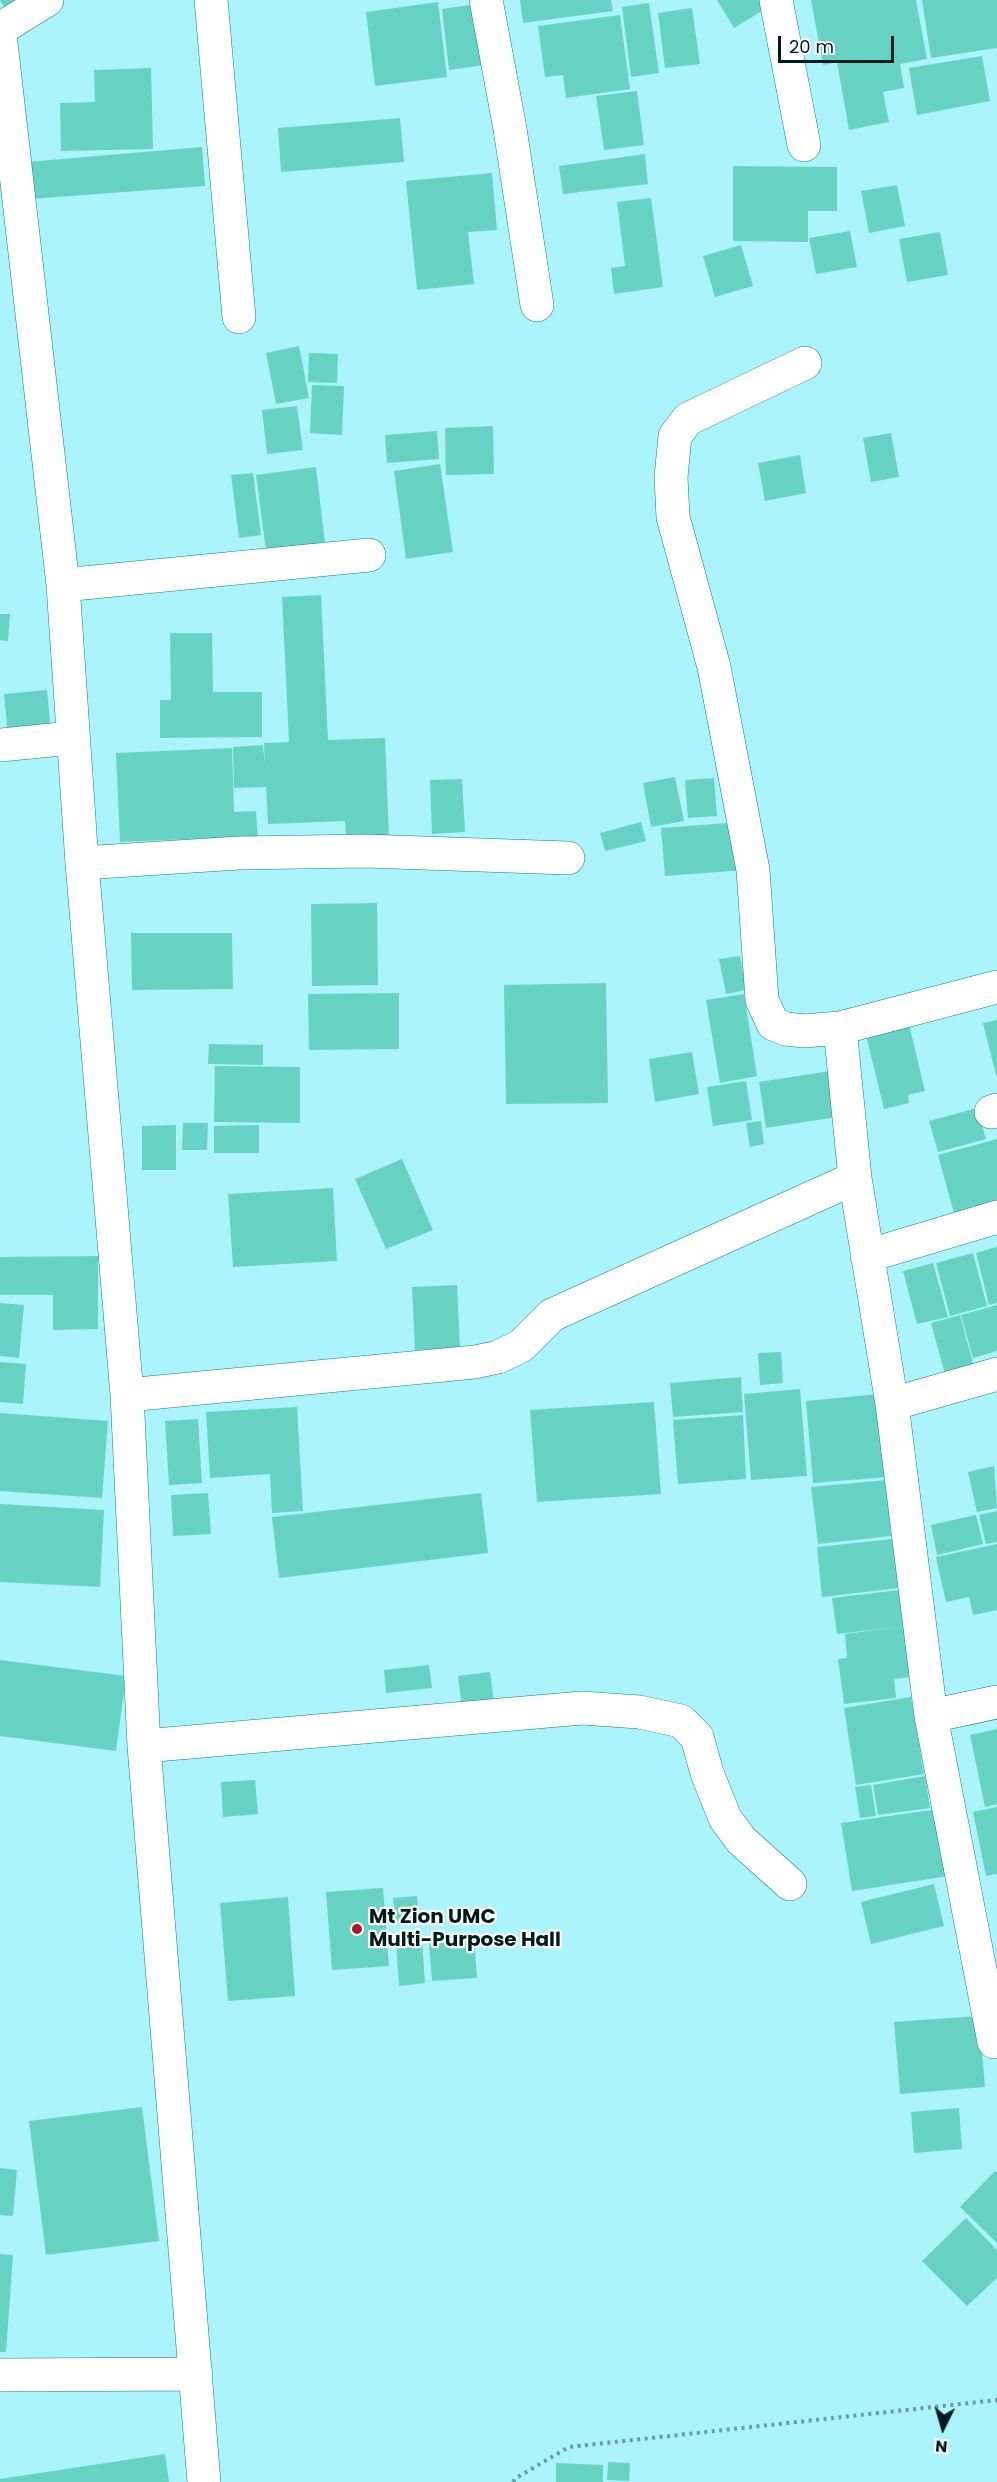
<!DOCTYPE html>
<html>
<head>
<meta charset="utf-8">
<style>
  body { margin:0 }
  #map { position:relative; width:997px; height:2482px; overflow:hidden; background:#abf4fb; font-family:Poppins,sans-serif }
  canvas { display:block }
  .north { position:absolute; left:913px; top:2398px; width:60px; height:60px; -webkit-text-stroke:4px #fff; paint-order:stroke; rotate:185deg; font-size:16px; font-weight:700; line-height:24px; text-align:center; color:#001b1e }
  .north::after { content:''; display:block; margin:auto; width:21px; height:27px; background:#001b1e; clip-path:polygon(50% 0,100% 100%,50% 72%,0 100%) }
  .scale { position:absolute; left:778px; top:36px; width:116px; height:27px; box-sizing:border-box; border:3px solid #001b1e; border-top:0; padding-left:8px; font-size:18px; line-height:21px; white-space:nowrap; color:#001b1e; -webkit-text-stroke:4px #fff; paint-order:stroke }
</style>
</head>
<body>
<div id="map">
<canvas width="997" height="2482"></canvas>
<div class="north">N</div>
<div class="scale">20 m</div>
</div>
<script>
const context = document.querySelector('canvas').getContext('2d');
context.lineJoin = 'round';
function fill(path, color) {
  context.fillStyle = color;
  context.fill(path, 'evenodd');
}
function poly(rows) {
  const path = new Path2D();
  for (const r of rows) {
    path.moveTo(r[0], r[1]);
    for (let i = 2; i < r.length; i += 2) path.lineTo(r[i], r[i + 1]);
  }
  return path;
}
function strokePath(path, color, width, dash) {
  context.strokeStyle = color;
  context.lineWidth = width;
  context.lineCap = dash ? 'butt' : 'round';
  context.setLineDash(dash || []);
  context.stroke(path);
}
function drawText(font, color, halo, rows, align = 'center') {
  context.font = font + ' Poppins,sans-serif';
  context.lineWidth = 4.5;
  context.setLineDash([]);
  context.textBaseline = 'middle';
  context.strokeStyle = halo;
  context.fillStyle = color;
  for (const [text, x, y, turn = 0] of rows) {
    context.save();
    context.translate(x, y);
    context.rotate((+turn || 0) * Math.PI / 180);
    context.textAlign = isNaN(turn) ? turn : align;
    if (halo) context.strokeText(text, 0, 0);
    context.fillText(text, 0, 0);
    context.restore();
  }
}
fill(poly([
  [0,0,21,0,5,9],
  [520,0,611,0,613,11,523,23],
  [717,0,771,0,773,4,734,28],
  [811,0,916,0,927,59,900,64,904,88,883,92,889,122,849,130,837,62,823,65],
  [922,0,997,0,997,48,931,58],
  [438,2,447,77,375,86,366,12],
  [484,3,492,64,449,70,442,9],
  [649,3,659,73,631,77,622,7],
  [692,8,700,64,665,68,658,13],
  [620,15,630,89,566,98,563,75,545,77,538,26],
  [982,56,990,101,917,115,909,68],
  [151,68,153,149,61,151,60,103,95,102,94,70],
  [637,91,644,145,604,150,596,96],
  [400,118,404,162,281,172,278,128],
  [202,147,205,186,30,199,27,162],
  [645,154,648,184,563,194,559,166],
  [733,166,837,167,837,211,808,211,808,242,733,241],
  [492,173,497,230,468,232,474,284,417,290,406,181],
  [897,185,905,226,869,233,861,191],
  [651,198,663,287,614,294,611,268,625,266,617,202],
  [850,231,857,267,816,274,809,238],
  [940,232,948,275,907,282,899,239],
  [741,245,753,286,715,297,703,256],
  [299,346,309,398,276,404,266,353],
  [309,353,338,354,337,383,308,382],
  [312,385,344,386,342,435,310,433],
  [297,406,303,450,267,454,262,410],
  [493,426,494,474,446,475,445,428],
  [437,431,439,459,387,463,385,435],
  [891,433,899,477,871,482,863,438],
  [800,455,806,493,765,501,758,463],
  [440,464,453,552,406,559,394,471],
  [316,467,325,543,266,551,256,475],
  [253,473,261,535,239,538,231,475],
  [321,595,328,740,385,738,389,837,346,839,345,821,268,824,266,787,234,788,233,747,263,745,265,764,264,743,289,742,282,597],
  [0,614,10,614,8,641,0,640],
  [170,633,212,633,213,692,262,692,262,737,160,738,160,700,171,700],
  [47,690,51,731,8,735,4,694],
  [232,748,234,812,256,811,258,841,236,837,120,842,116,753],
  [675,777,684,821,651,827,643,783],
  [714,778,717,816,688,818,685,780],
  [462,779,465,832,432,834,430,780],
  [641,822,646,841,605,851,600,833],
  [741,822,745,870,665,876,661,828],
  [377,903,378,985,312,986,311,904],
  [131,933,232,933,233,989,132,990],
  [740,956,746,990,726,994,719,959],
  [606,983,608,1103,506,1104,504,985],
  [399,993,399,1049,309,1050,308,994],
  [744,994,757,1076,720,1083,706,1000],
  [907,1016,925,1091,908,1095,909,1103,884,1109,864,1027],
  [997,1020,997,1075,996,1075,983,1023],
  [209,1044,263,1045,263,1065,208,1064],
  [692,1052,699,1094,655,1102,649,1059],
  [215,1066,300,1067,300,1123,214,1122],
  [830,1071,837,1117,766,1128,759,1082],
  [746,1081,752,1120,713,1126,707,1087],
  [977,1108,986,1139,938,1152,929,1121],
  [761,1121,764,1144,750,1147,746,1123],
  [183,1123,208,1123,207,1150,182,1150],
  [176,1125,176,1170,142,1170,142,1126],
  [259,1125,259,1153,214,1153,214,1126],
  [997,1139,997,1202,954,1213,938,1155],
  [402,1159,433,1230,386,1249,355,1179],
  [333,1188,337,1261,233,1267,228,1194],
  [997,1247,997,1303,989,1305,976,1253],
  [973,1253,987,1306,950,1316,936,1263],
  [98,1256,98,1329,53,1330,53,1295,0,1295,0,1257],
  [933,1263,948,1317,917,1324,903,1271],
  [457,1285,460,1348,415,1350,412,1287],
  [0,1303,24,1305,19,1358,0,1356],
  [997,1305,997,1351,973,1358,961,1315],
  [960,1315,975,1371,946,1378,931,1323],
  [781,1352,783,1383,760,1385,758,1353],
  [0,1362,26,1364,23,1404,0,1402],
  [741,1377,743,1412,673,1417,670,1383],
  [800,1389,807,1476,751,1480,744,1394],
  [879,1394,887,1477,813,1483,806,1401],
  [654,1402,661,1494,537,1502,530,1410],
  [297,1407,303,1511,272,1513,270,1474,210,1478,206,1412],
  [0,1413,108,1421,102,1498,0,1491],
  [743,1415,746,1479,678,1484,673,1420],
  [198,1419,202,1483,169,1485,165,1421],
  [994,1466,997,1508,977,1512,968,1472],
  [886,1480,891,1536,818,1544,811,1487],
  [208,1493,211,1534,173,1536,171,1495],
  [481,1493,488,1553,279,1578,272,1517],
  [0,1504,104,1510,100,1587,0,1582],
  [997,1511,997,1542,986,1544,979,1515],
  [976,1515,983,1544,937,1555,931,1525],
  [893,1539,899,1588,822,1597,817,1547],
  [997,1544,997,1610,973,1615,969,1597,946,1602,936,1557],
  [908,1589,911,1677,894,1679,896,1698,844,1704,838,1659,847,1658,845,1634,898,1627,837,1634,832,1598],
  [0,1660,126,1676,116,1751,0,1736],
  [429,1665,432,1688,386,1693,384,1670],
  [490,1672,495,1711,463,1715,458,1676],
  [911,1697,924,1774,856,1785,844,1708],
  [997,1729,997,1804,985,1807,970,1735],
  [925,1776,930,1808,878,1815,873,1785],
  [255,1780,258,1814,223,1817,221,1782],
  [871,1785,876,1816,860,1818,855,1787],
  [997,1807,997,1874,986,1876,973,1812],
  [938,1809,948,1876,852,1891,841,1823],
  [934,1884,944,1926,871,1944,861,1902],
  [383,1888,389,1966,332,1970,326,1892],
  [417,1896,419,1919,395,1921,393,1898],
  [288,1897,295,1996,228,2001,220,1903],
  [474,1938,477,1978,432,1981,429,1942],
  [422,1940,425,1983,399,1986,396,1942],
  [979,2016,985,2087,900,2094,894,2022],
  [142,2107,159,2241,46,2255,29,2121],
  [959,2108,962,2149,914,2153,911,2112],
  [0,2168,17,2170,13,2216,0,2215],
  [995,2171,997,2173,997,2243,960,2207],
  [966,2218,997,2250,997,2278,967,2306,922,2261],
  [0,2254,13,2255,6,2352,0,2352],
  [165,2454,169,2482,0,2482,0,2479],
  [608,2462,630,2463,629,2481,607,2480],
  [556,2463,603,2465,603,2482,556,2482]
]), '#68d3c4');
const street = poly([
  [211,0,239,317],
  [486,0,510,129,537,305],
  [776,0,804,145],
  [0,29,47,0],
  [0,34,63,585,82,863,127,1395,144,1746,204,2482],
  [805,363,688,419,675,436,671,477,673,517,714,667,753,870,762,1000,773,1024,786,1029,804,1031,840,1028],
  [63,585,369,555],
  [0,745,72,738],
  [82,863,239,853,365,851,568,858],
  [991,1112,997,1110],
  [867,1256,997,1217],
  [127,1395,475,1362,498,1357,521,1346,552,1315,855,1178],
  [892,1404,997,1374],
  [931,1716,997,1702],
  [144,1746,582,1708,639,1712,681,1721,697,1737,707,1773,725,1818,741,1840,790,1884],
  [994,2042,931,1716,892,1404,855,1178,840,1028,997,987],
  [0,2375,196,2374]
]);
strokePath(street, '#0f7f88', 34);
strokePath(poly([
  [513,2482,516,2478,569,2447,997,2400]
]), '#669ca2', 4, [3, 4.5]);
strokePath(street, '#fff', 33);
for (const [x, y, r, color] of [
  [357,1929,6,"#ac1827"]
]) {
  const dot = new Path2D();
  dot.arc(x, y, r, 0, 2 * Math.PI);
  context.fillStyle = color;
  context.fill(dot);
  strokePath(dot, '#fff', 2);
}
drawText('bold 20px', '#001b1e', '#fff', [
  ["Mt Zion UMC",369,1918],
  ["Multi-Purpose Hall",369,1941]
], 'left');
</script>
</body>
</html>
